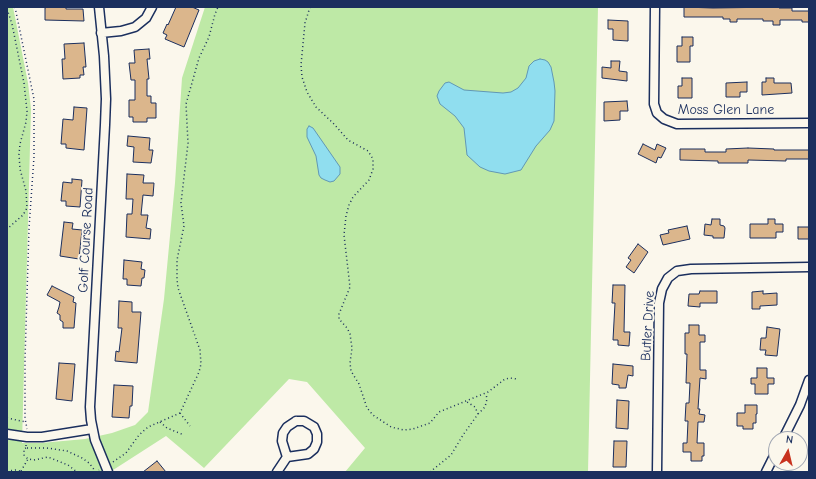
<!DOCTYPE html>
<html>
<head>
<meta charset="utf-8">
<style>
  body { margin:0 }
  #map { position:relative; width:816px; height:479px; overflow:hidden; background:#fbf7ec; font-family:"Comic Neue",sans-serif }
  canvas { display:block }
  .frame { position:absolute; inset:0; border:8px solid #1b2f5e; pointer-events:none }
  .north { position:absolute; left:768px; top:431px; width:40px; height:40px; box-sizing:border-box; background:#fbf7ec; border:1px solid #a1a7b3; border-radius:50%; rotate:8deg; font-size:11px; font-weight:700; line-height:16px; text-align:center; color:#1b2f5e }
  .north::after { content:''; display:block; margin:auto; width:14px; height:18px; background:#c8321e; clip-path:polygon(50% 0,100% 100%,50% 72%,0 100%) }
</style>
</head>
<body>
<div id="map">
<canvas width="816" height="479"></canvas>
<div class="frame"></div>
<div class="north">N</div>
</div>
<script>
const context = document.querySelector('canvas').getContext('2d');
context.lineJoin = 'round';
function fill(path, color) {
  context.fillStyle = color;
  context.fill(path, 'evenodd');
}
function poly(rows) {
  const path = new Path2D();
  for (const r of rows) {
    path.moveTo(r[0], r[1]);
    for (let i = 2; i < r.length; i += 2) path.lineTo(r[i], r[i + 1]);
  }
  return path;
}
function strokePath(path, color, width, dash) {
  context.strokeStyle = color;
  context.lineWidth = width;
  context.lineCap = dash ? 'butt' : 'round';
  context.setLineDash(dash || []);
  context.stroke(path);
}
function drawText(font, color, halo, rows, align = 'center') {
  context.font = font + ' "Comic Neue",sans-serif';
  context.lineWidth = 4;
  context.setLineDash([]);
  context.textBaseline = 'middle';
  context.strokeStyle = halo;
  context.fillStyle = color;
  for (const [text, x, y, turn = 0] of rows) {
    context.save();
    context.translate(x, y);
    context.rotate((+turn || 0) * Math.PI / 180);
    context.textAlign = isNaN(turn) ? turn : align;
    if (halo) context.strokeText(text, 0, 0);
    context.fillText(text, 0, 0);
    context.restore();
  }
}
fill(poly([
  [7,7,13,7,28,83,31,109,22,443,41,443,85,439,112,433,135,425,148,412,164,299,175,183,182,78,205,7,598,7,588,472,345,472,365,448,307,382,289,379,204,468,166,436,110,472,7,472]
]), '#bee9a6');
const water = poly([
  [540,59,545,60,548,62,551,67,554,82,555,91,554,121,550,130,536,146,521,170,505,174,489,171,480,167,467,155,464,128,455,116,440,104,437,96,439,91,445,83,449,82,464,90,503,93,511,92,518,88,526,78,529,66,534,61,540,59],
  [309,126,313,128,340,167,340,174,334,181,330,182,325,180,321,178,319,175,316,156,307,137,307,129,309,126]
]);
fill(water, '#90deef');
strokePath(water, '#6198b5', 1);
const building = poly([
  [47,7,66,7,66,9,83,9,84,21,45,20,45,8,47,7],
  [176,7,192,7,199,10,184,47,165,39,167,35,163,33,167,24,168,25,176,7],
  [684,7,713,8,779,7,779,8,792,8,792,11,809,11,809,22,802,22,802,20,780,20,780,25,773,25,773,21,763,21,763,19,737,19,737,22,730,22,730,19,723,19,723,17,684,17,684,7],
  [608,20,628,21,628,41,613,40,613,29,608,29,608,20],
  [682,37,693,37,693,46,690,46,690,62,677,62,677,46,682,46,682,37],
  [84,43,86,67,83,67,84,75,80,75,80,78,63,79,62,59,65,59,64,44,84,43],
  [149,49,150,59,147,59,149,79,147,79,147,96,151,96,151,103,156,103,156,118,147,118,147,122,133,122,133,117,129,117,129,100,135,100,135,80,131,80,129,63,135,63,134,50,149,49],
  [611,61,620,61,619,71,627,72,627,81,602,78,602,67,611,68,611,61],
  [682,78,692,78,692,98,678,98,678,86,682,86,682,78],
  [766,78,774,78,774,83,791,83,792,93,762,95,762,82,766,82,766,78],
  [747,82,747,92,740,92,740,97,726,97,726,83,747,82],
  [627,101,628,111,620,111,620,120,604,121,604,102,627,101],
  [74,107,87,108,84,150,66,148,66,144,61,144,63,119,73,120,74,107],
  [128,136,150,138,149,150,153,150,151,163,133,162,134,147,127,146,128,136],
  [643,144,655,150,657,144,666,148,661,158,658,157,656,163,638,154,643,144],
  [748,148,774,149,774,150,809,150,809,159,786,159,786,161,748,160,748,163,718,163,718,161,680,160,680,149,705,149,705,152,726,152,726,149,748,148],
  [127,174,144,175,143,183,154,183,153,196,143,195,141,215,148,215,146,228,151,229,150,239,126,237,127,214,132,214,133,199,126,199,127,174],
  [72,179,82,180,80,207,66,206,66,201,61,201,63,182,72,183,72,179],
  [712,219,720,219,720,225,724,226,725,228,724,238,713,238,713,236,704,235,705,224,711,225,712,219],
  [768,219,775,219,775,224,783,224,783,232,776,232,776,238,750,238,750,224,768,224,768,219],
  [64,222,73,223,72,229,82,230,79,259,60,256,64,222],
  [687,226,690,239,663,245,660,235,669,233,668,230,687,226],
  [798,227,809,227,809,239,798,239,798,227],
  [638,244,648,252,634,273,626,267,631,260,628,258,638,244],
  [124,260,142,262,141,269,145,270,144,278,142,278,141,286,127,285,127,279,123,279,124,260],
  [613,285,625,285,624,332,630,332,629,346,618,345,618,340,613,340,615,303,612,303,613,285],
  [52,286,74,297,73,302,76,303,74,328,63,328,63,322,60,320,60,315,57,313,59,307,60,302,47,295,52,286],
  [700,291,717,291,717,303,700,303,700,307,688,306,689,294,699,294,700,291],
  [763,291,763,294,777,293,777,305,760,306,760,309,752,309,752,292,763,291],
  [119,301,132,302,132,312,141,312,137,363,115,361,116,351,119,352,122,328,118,328,119,301],
  [689,325,699,325,699,335,705,335,705,342,700,342,700,370,706,370,706,379,700,378,698,409,700,409,699,414,705,415,704,422,698,422,697,443,704,443,704,456,702,456,702,461,691,461,691,452,683,452,683,443,687,443,688,421,685,421,686,403,689,403,690,383,686,383,687,354,685,354,685,333,689,333,689,325],
  [767,327,780,329,777,356,765,355,766,350,760,350,761,338,766,338,767,327],
  [59,363,75,364,72,401,56,399,59,363],
  [613,364,633,366,633,376,628,375,626,388,619,388,619,385,612,384,613,364],
  [757,368,767,368,767,378,774,378,774,384,768,384,768,394,755,394,755,384,751,384,751,378,757,378,757,368],
  [114,385,133,386,132,406,130,406,129,418,112,417,114,385],
  [617,400,629,401,628,429,616,428,617,400],
  [745,405,757,405,757,414,756,414,756,423,753,423,753,429,743,429,743,426,737,426,737,413,745,413,745,405],
  [614,441,627,441,626,467,613,467,614,441],
  [157,461,166,472,143,472,157,461]
]);
fill(building, '#dbb68c');
strokePath(building, '#1b2f5e', 1);
const minor = poly([
  [99,7,104,56,106,99,105,125,90,407,91,420,95,440,108,472],
  [655,7,654,104,657,113,664,119,677,124,809,123],
  [101,33,121,31,135,27,146,18,152,7],
  [296,421,304,421,314,427,317,434,317,442,314,449,308,454,287,457,282,441,283,433,287,427,296,421],
  [7,434,27,437,42,437,92,429],
  [783,439,800,405,809,380],
  [277,472,287,457],
  [657,472,659,303,662,289,668,278,677,271,691,269,809,267],
  [766,472,776,452]
]);
strokePath(minor, '#1b2f5e', 11);
strokePath(poly([
  [15,7,34,99,34,157,29,228,25,360,25,418,27,429],
  [310,7,305,23,301,65,302,77,307,92,316,107,334,124,348,140,368,151,373,159,373,169,369,180,353,197,349,205,346,216,344,235,350,287,339,314,339,319,347,328,350,334,352,348,350,363,351,371,359,384,367,408,373,415,391,427,404,430,413,429,430,423,439,412,488,392,505,379,510,378,517,379],
  [7,9,12,24,24,83,27,111,26,122,20,144,19,154,20,169,26,191,27,208,23,215,7,229],
  [180,413,190,426],
  [478,414,485,407,487,399,486,394],
  [7,418,26,422],
  [160,422,167,428,184,435],
  [26,445,26,448,47,448,67,451,82,458,89,463,96,472,99,470],
  [26,448,24,449,24,455,28,459,34,460,48,457,68,465,77,472],
  [113,462,126,453,139,435,148,427,180,413,199,372,201,364,200,350,178,288,177,279,177,260,184,226,181,203,188,143,186,104,199,58,209,37,215,14,218,7],
  [7,471,16,470,24,472],
  [21,471,28,459],
  [430,472,451,455,463,435,478,414,475,407,467,402]
]), '#1b2f5e', 1.5, [1, 3]);
strokePath(minor, '#fbf7ec', 8);
drawText('14px', '#1b2f5e', '#fbf7ec', [
  ["Moss Glen Lane",726,110],
  ["Golf Course Road",86,240,-87],
  ["Butler Drive",648,326,-87]
]);
</script>
</body>
</html>
